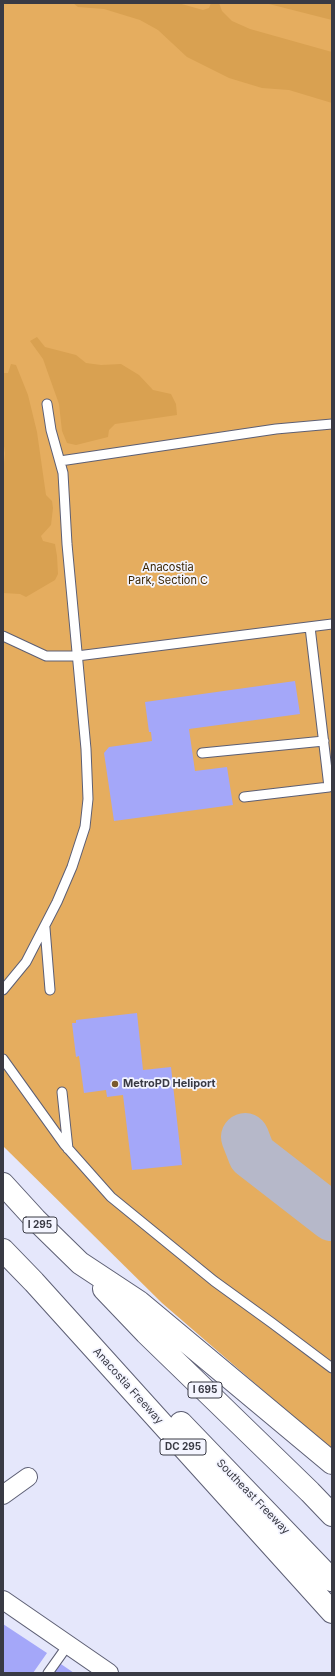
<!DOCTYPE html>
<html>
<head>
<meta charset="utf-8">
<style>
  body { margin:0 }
  #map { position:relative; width:335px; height:1676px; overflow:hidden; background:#e5e7fb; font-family:Inter,sans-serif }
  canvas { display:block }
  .frame { position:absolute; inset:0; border:4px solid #393a44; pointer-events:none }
</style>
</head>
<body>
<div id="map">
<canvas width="335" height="1676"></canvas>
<div class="frame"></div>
</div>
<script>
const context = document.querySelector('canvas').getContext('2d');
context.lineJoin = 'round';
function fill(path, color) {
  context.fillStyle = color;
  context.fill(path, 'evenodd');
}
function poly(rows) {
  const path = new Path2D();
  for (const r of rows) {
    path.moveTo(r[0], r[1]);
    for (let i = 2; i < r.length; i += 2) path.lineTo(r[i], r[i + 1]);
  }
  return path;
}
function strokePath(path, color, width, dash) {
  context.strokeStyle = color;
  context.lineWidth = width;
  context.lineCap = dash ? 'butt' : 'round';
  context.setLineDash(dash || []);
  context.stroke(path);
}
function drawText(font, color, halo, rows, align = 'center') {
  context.font = font + ' Inter,sans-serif';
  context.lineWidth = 3.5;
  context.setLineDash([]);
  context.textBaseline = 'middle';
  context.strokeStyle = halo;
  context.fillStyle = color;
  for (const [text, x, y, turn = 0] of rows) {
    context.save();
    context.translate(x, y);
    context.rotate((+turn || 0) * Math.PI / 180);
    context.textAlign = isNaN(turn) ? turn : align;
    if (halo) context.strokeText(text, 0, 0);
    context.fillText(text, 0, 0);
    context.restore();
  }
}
fill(poly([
  [3,3,332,3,332,1450,162,1303,3,1146]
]), '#e5ad5f');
fill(poly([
  [73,3,178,3,203,10,209,8,211,3,219,3,222,11,232,21,250,29,332,52,332,103,289,90,262,88,229,78,187,57,158,30,140,20,104,9,78,7],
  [268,3,332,3,332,20,269,4],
  [37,337,45,347,76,355,86,363,101,365,121,364,139,375,153,390,171,394,176,404,177,415,115,424,109,430,108,437,76,445,67,443,62,431,59,404,49,376,43,359,30,341],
  [11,364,16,365,28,395,37,432,46,495,52,501,53,508,51,525,41,536,43,541,55,544,57,556,58,574,55,580,26,597,20,594,3,593,3,475,5,453,3,439,3,373,8,373]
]), '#d9a151');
strokePath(poly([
  [245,1137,252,1155,332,1217]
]), '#b6b8c9', 48);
fill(poly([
  [295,681,300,714,189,729,195,771,227,767,233,805,114,821,104,753,109,747,152,741,151,732,149,732,145,702],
  [137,1013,143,1070,171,1067,182,1165,132,1170,123,1095,107,1097,106,1090,84,1093,79,1056,76,1057,72,1023,76,1023,76,1020],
  [3,1624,47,1653,33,1673,3,1673],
  [58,1662,74,1673,50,1673]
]), '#a4a7f9');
const lane = poly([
  [60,461,276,429,332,424],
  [3,636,46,656,77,656,332,624],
  [202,753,324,741],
  [244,797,329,787,310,627],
  [45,928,50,990],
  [3,990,26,962,57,902,72,867,85,827,88,799,86,749,67,544,63,473,51,430,47,404],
  [3,1059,64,1144,111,1197,214,1281,272,1323,332,1368],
  [62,1092,68,1149],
  [48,1673,68,1645]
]);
const street = poly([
  [3,1495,28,1477],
  [3,1600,109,1673]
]);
const highway = poly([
  [3,1184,35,1219,80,1263,139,1302,332,1463],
  [3,1250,34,1282,332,1612],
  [104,1289,146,1333,310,1492,332,1515],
  [181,1423,332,1580]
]);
strokePath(lane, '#5d5f74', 11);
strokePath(street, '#5d5f74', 20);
strokePath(highway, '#5d5f74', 24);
strokePath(lane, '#fff', 9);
strokePath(street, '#fff', 18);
strokePath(highway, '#fff', 22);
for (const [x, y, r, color] of [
  [115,1084,4,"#7a5b30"]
]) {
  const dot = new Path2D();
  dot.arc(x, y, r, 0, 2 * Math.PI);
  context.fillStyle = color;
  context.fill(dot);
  strokePath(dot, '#f4f5ff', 1.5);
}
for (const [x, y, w] of [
  [40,1225,34],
  [205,1390,34],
  [183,1447,46]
]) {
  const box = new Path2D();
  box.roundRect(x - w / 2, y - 8, w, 16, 3);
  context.fillStyle = '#f4f5ff';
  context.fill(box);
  strokePath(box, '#393a44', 1);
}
drawText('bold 10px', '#393a44', null, [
  ["I 295",40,1225],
  ["I 695",205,1390],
  ["DC 295",183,1447]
]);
drawText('11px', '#3b2501', '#f4f5ff', [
  ["Anacostia",168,568],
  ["Park, Section C",168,581]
]);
drawText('bold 11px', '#393a44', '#f4f5ff', [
  ["MetroPD Heliport",123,1084]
], 'left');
drawText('11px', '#393a44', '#f4f5ff', [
  ["Anacostia Freeway",128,1386,48],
  ["Southeast Freeway",253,1497,46]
]);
</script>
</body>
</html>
